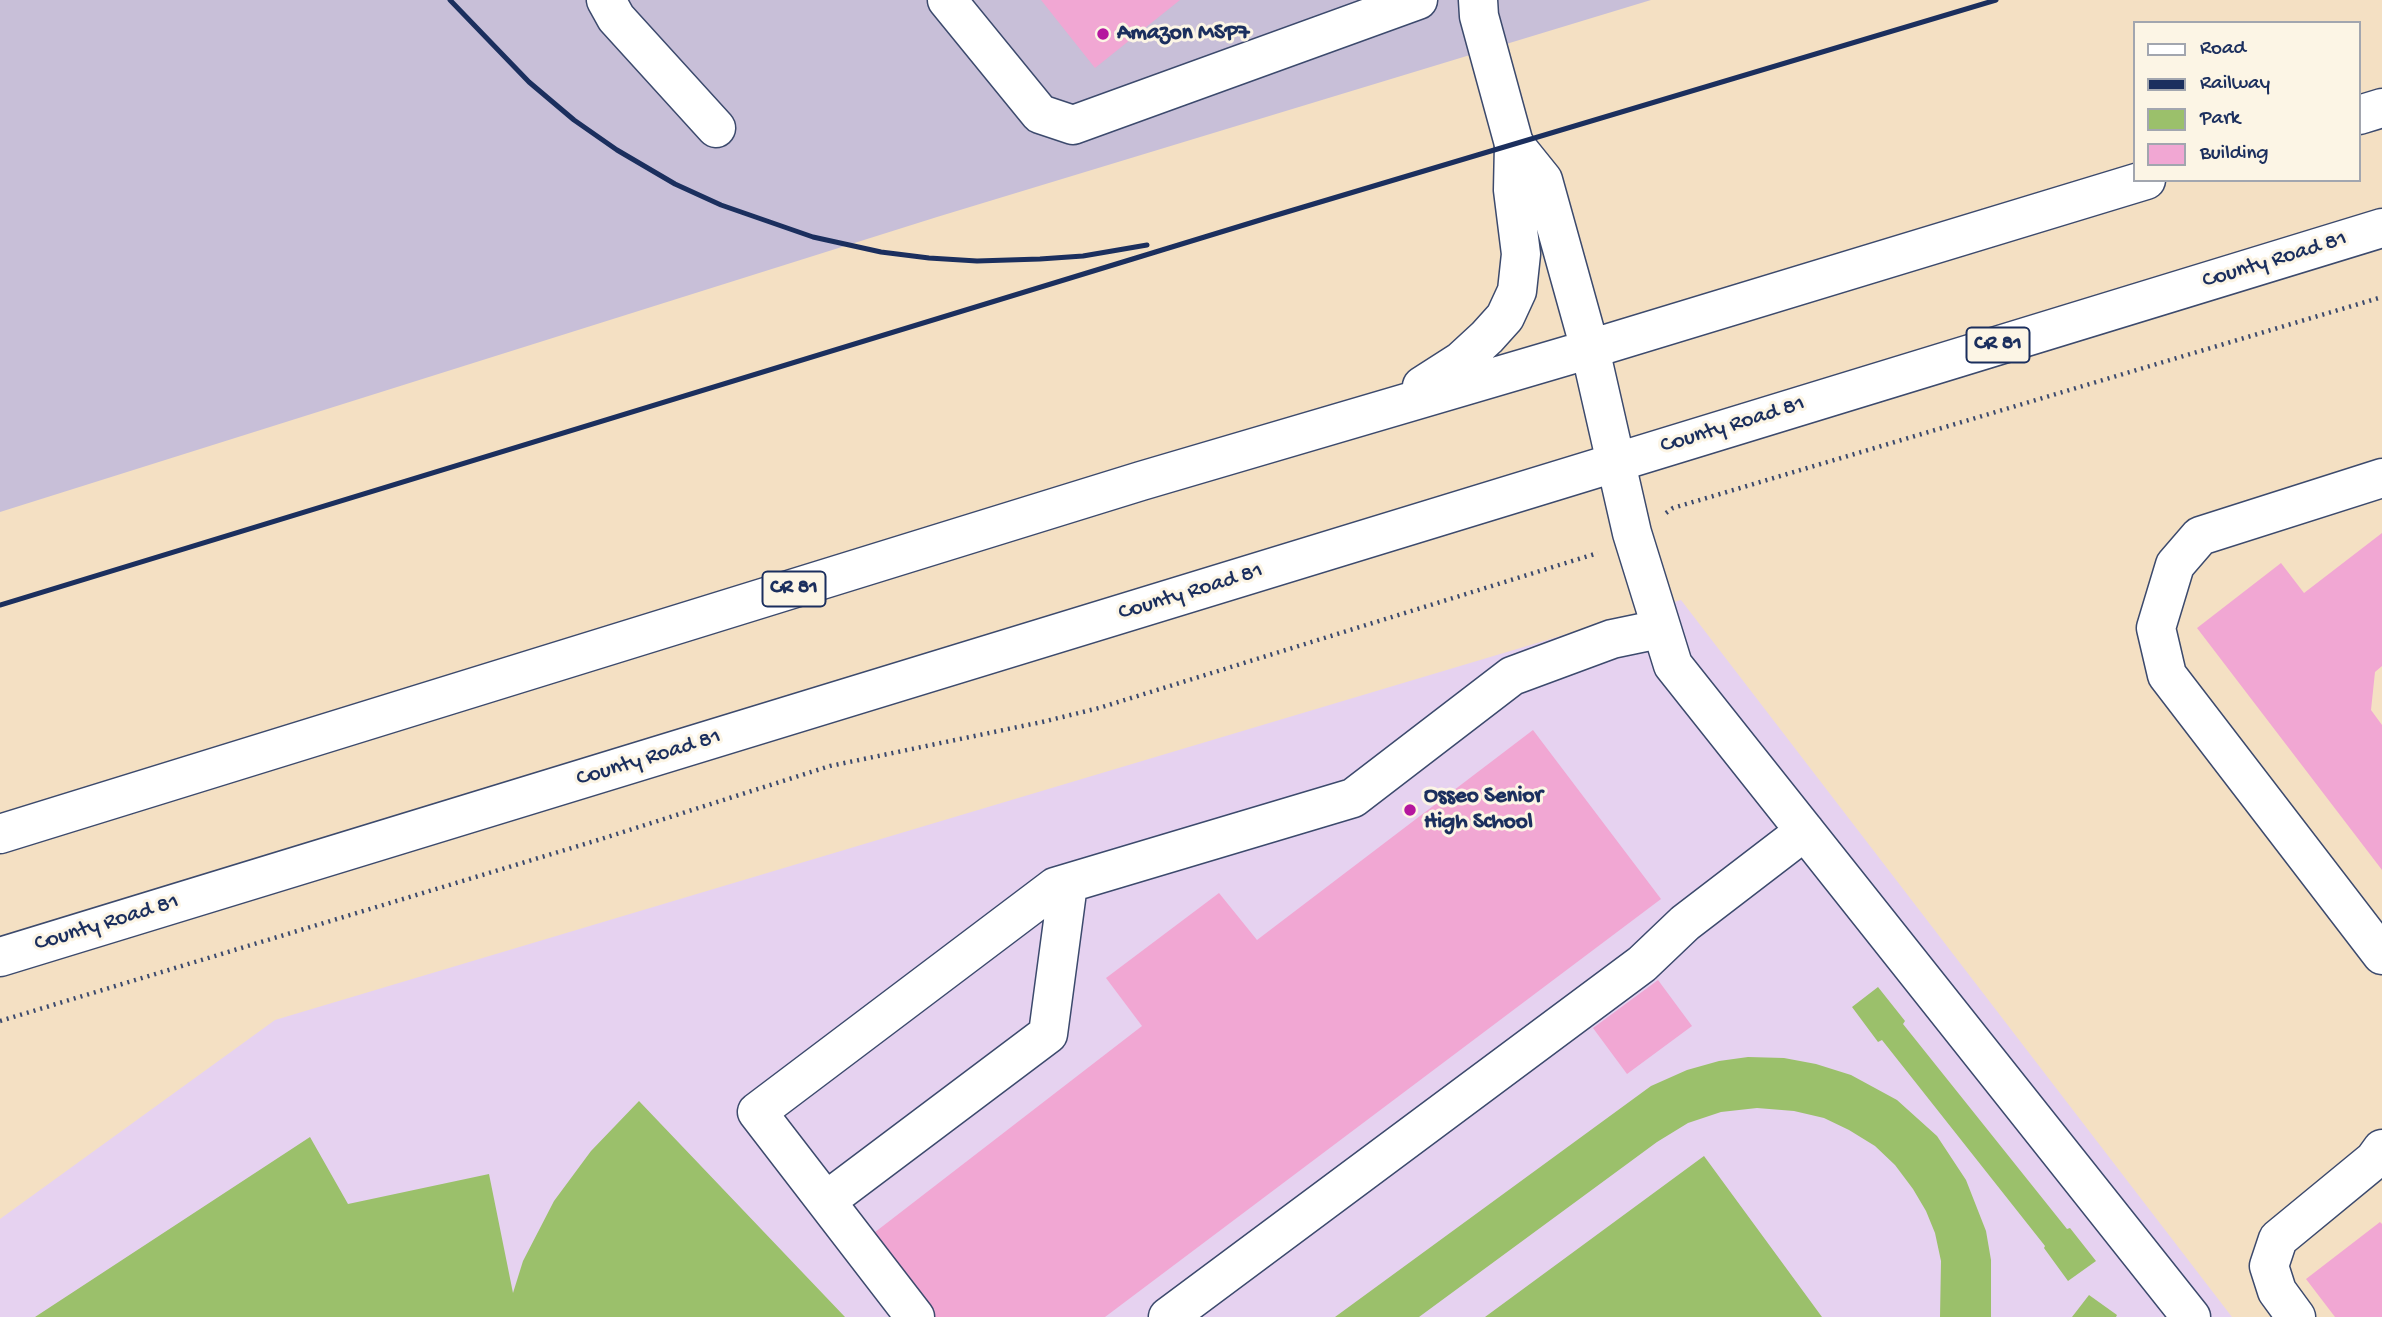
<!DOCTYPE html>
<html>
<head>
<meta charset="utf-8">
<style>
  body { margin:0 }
  #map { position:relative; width:2382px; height:1317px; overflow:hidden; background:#f4e0c3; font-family:"Gochi Hand",sans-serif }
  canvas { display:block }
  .legend { position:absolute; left:2133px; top:21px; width:228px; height:161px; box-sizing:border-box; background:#fcf5e5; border:2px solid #a2a6af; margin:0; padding:9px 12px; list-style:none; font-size:21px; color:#1b2f5e }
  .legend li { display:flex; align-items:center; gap:14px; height:35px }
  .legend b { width:35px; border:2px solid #a2a6af }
</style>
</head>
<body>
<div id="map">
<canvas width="2382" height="1317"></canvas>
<ul class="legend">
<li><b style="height:9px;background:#fff"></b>Road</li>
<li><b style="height:9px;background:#1b2f5e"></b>Railway</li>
<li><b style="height:19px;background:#9bc06b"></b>Park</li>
<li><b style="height:19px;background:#f1a7d3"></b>Building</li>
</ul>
</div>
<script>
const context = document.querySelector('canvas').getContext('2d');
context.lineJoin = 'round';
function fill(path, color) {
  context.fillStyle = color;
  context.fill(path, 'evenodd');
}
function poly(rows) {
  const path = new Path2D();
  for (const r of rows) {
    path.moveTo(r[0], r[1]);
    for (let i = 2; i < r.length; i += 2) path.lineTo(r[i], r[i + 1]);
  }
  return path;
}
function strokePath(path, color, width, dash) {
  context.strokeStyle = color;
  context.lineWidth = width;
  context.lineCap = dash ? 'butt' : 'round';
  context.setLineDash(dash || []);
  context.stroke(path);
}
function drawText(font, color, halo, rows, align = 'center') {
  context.font = font + ' "Gochi Hand",sans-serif';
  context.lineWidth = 6;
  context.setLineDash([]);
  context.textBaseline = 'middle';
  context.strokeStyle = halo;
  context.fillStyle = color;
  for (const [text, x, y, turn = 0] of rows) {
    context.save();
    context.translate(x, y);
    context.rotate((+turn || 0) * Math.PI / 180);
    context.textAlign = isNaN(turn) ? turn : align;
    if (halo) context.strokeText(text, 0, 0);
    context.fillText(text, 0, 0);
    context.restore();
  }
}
fill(poly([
  [1681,600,2232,1317,0,1317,0,1219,275,1020]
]), '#e6d2f0');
fill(poly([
  [0,0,1651,0,937,217,0,512]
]), '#c8bfd8');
fill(poly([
  [1878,987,1905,1021,1903,1024,2067,1229,2070,1228,2096,1261,2068,1281,2044,1248,2045,1246,1882,1040,1878,1042,1852,1007],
  [1748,1057,1784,1058,1816,1064,1851,1075,1897,1100,1937,1136,1966,1180,1986,1231,1991,1260,1991,1317,1940,1317,1941,1261,1935,1233,1926,1211,1913,1189,1895,1165,1875,1146,1849,1130,1824,1118,1794,1111,1757,1108,1721,1112,1688,1123,1657,1142,1419,1317,1335,1317,1651,1086,1687,1070,1719,1061],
  [639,1101,845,1317,35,1317,310,1137,348,1204,489,1174,513,1293,523,1261,554,1201,591,1151],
  [1704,1156,1822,1317,1485,1317],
  [2089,1295,2117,1315,2116,1317,2072,1317]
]), '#9bc06b');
fill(poly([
  [1041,0,1180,0,1095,68],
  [2382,533,2382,666,2375,672,2371,710,2382,725,2382,870,2197,628,2281,563,2304,593],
  [1533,730,1661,899,1105,1317,932,1317,870,1236,1142,1026,1106,978,1219,893,1257,940],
  [1658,980,1692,1026,1627,1074,1593,1028],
  [2380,1222,2382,1224,2382,1317,2335,1317,2306,1279]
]), '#f1a7d3');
const minor = poly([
  [606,0,616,18,716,128],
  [947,0,1040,114,1073,125,1418,0],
  [1478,0,1479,16,1514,144],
  [1590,349,1632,533,1673,665,2191,1317],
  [2382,478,2200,536,2175,565,2156,628,2167,675,2382,955],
  [826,1201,1048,1034,1068,884],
  [915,1317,757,1112,1055,887,1353,798,1512,676,1612,639,1660,629],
  [1168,1317,1642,964,1685,923,1805,831],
  [2296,1317,2277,1291,2269,1266,2278,1239,2374,1160,2382,1149]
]);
const highway = poly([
  [2359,115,2382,108],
  [1514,144,1543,180,1590,349],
  [1422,386,1461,361,1487,337,1505,317,1517,291,1521,254,1513,190,1514,144],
  [0,834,1141,481,1590,349,2146,180],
  [0,957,2382,228]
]);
strokePath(minor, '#3c4a6d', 41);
strokePath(highway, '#3c4a6d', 41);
strokePath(poly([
  [1666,513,1673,508,2382,297],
  [0,1021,598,840,830,766,1042,722,1099,708,1598,553]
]), '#3c4a6d', 4.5, [2, 5]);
strokePath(minor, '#fff', 38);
strokePath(highway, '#fff', 38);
strokePath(poly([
  [450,0,529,82,574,120,617,150,675,184,721,205,813,237,881,252,929,258,977,261,1040,259,1083,256,1147,245],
  [0,605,1270,217,1996,0]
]), '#1b2f5e', 5);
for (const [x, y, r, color] of [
  [1103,34,7,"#b5179e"],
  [1410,810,7,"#b5179e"]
]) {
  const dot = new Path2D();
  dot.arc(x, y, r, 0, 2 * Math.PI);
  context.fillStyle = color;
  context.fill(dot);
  strokePath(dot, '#fcf5e5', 2.5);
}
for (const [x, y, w] of [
  [1998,345,63],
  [794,589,63]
]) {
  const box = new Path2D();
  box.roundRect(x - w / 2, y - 17.5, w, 35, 5);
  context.fillStyle = '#fcf5e5';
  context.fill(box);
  strokePath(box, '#1b2f5e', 2);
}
drawText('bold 21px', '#1b2f5e', null, [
  ["CR 81",1998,345],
  ["CR 81",794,589]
]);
drawText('bold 23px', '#1b2f5e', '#fcf5e5', [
  ["Amazon MSP7",1117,34],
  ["Osseo Senior",1424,797],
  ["High School",1424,823]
], 'left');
drawText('23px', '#1b2f5e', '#fcf5e5', [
  ["County Road 81",2275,261,-17],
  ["County Road 81",1733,426,-17],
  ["County Road 81",1191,593,-17],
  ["County Road 81",649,759,-17],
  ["County Road 81",107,924,-17]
]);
</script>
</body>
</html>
